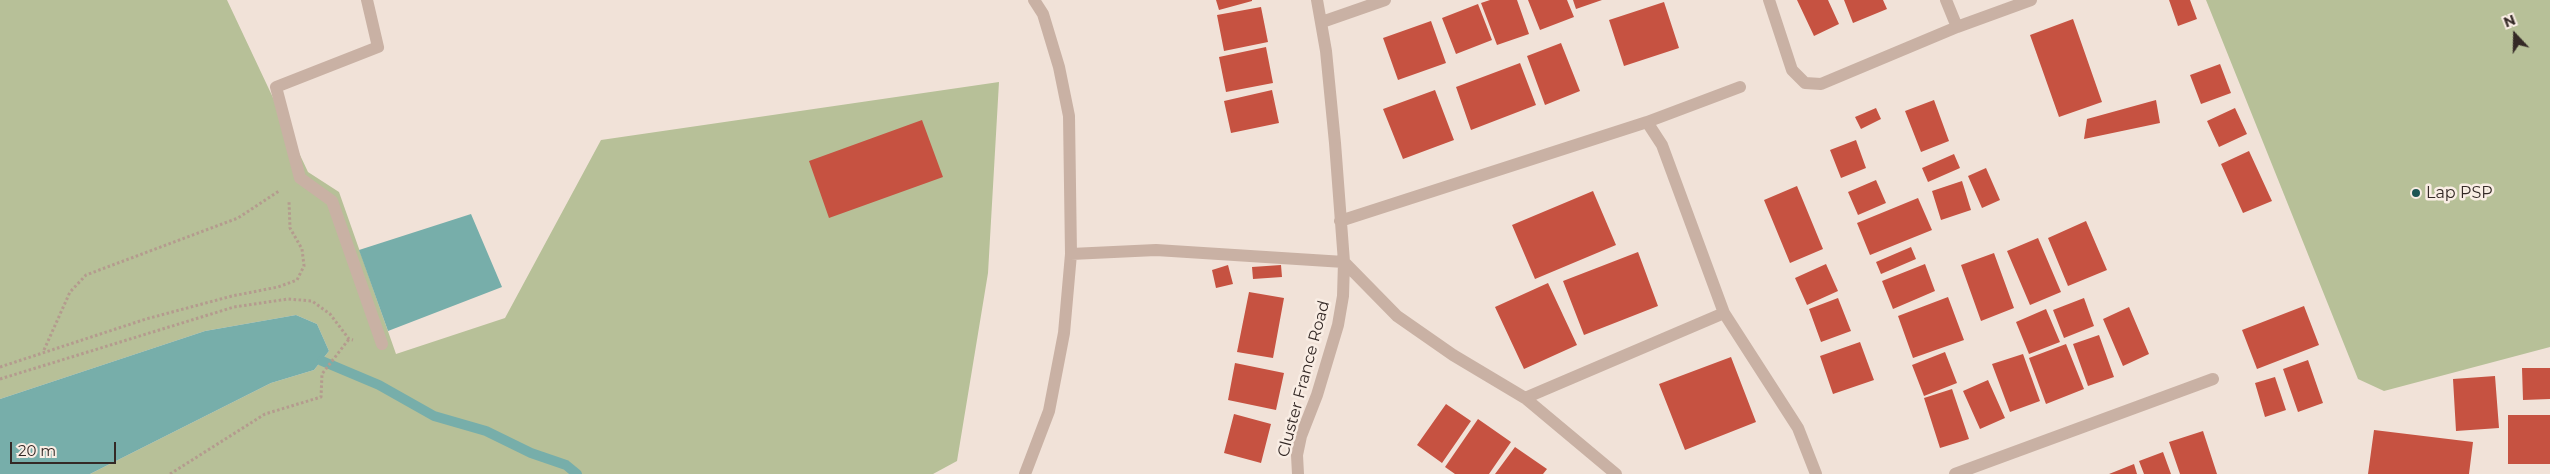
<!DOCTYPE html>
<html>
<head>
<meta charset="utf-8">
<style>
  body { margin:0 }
  #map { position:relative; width:2550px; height:474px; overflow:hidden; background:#f1e2d8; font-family:Montserrat,sans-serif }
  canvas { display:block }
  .north { position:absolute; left:2490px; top:10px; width:50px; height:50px; -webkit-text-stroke:4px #f9ede4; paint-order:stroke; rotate:339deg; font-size:14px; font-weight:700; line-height:20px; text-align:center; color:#342926 }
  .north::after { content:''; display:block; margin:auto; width:18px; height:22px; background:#342926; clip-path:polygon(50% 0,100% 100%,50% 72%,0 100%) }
  .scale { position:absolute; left:10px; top:442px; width:106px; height:22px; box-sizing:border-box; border:2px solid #342926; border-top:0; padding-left:6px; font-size:15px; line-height:18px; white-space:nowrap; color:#342926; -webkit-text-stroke:4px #f9ede4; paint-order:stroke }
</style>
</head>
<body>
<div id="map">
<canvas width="2550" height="474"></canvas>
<div class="north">N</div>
<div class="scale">20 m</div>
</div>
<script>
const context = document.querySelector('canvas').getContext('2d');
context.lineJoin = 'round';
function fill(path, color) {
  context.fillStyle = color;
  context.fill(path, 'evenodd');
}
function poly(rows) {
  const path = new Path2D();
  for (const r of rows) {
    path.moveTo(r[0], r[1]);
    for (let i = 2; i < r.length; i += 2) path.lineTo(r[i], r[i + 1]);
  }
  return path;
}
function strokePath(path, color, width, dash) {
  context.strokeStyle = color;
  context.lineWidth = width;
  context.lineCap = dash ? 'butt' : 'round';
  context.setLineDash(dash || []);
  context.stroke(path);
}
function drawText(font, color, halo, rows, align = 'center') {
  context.font = font + ' Montserrat,sans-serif';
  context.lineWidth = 5;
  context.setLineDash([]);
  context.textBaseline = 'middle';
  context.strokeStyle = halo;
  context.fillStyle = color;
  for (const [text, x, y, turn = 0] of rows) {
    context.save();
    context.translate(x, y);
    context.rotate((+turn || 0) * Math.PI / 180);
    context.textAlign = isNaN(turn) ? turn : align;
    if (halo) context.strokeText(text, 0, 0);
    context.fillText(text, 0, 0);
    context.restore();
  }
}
fill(poly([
  [0,0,227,0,308,172,339,192,396,354,505,318,601,140,999,82,988,273,957,461,933,474,90,474,271,383,314,370,329,351,317,324,296,315,205,331,0,399],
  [2206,0,2550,0,2550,347,2384,391,2358,379]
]), '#b7c098');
fill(poly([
  [471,214,502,287,388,331,359,250],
  [296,315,317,324,329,351,314,370,271,383,90,474,0,474,0,399,205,331]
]), '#77aeaa');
strokePath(poly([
  [322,361,379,385,434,416,486,431,531,453,566,465,577,474]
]), '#77aeaa', 10);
fill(poly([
  [1216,0,1252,0,1252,1,1219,10],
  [1490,0,1517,0,1529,34,1497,45,1481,3],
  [1528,0,1567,0,1574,17,1540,30],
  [1573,0,1602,0,1576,9],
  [1797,0,1828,0,1839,24,1814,36],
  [1844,0,1883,0,1887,9,1853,23],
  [2169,0,2190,0,2197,19,2178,26],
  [1664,2,1679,48,1624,66,1609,20],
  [1478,4,1492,40,1456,54,1442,18],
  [1261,7,1268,42,1224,51,1217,15],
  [2073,19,2102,102,2059,117,2030,35],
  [1431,21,1446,63,1398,80,1383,38],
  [1561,43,1580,91,1545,105,1527,56],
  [1266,47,1273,83,1226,92,1219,57],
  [1520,63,1536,105,1471,130,1456,87],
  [2220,64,2231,93,2201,104,2190,75],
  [1272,90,1279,123,1231,133,1224,101],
  [1435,90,1454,140,1403,159,1383,109],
  [1934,100,1949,141,1921,152,1905,111],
  [2156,100,2160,123,2084,139,2087,119],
  [1876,108,1881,119,1861,129,1855,117],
  [2235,108,2247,134,2219,147,2207,121],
  [922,120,943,177,829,218,809,161],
  [1856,140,1866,168,1841,178,1830,150],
  [2249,151,2272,201,2243,213,2221,164],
  [1954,154,1960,168,1928,182,1922,168],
  [1986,168,2000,200,1982,208,1968,176],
  [1876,180,1886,203,1858,215,1848,192],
  [1962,181,1971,210,1941,220,1932,191],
  [1797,186,1823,249,1790,263,1764,200],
  [1593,191,1616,245,1535,279,1512,225],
  [1918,198,1932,230,1870,255,1857,223],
  [2086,221,2107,270,2068,286,2048,238],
  [2038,238,2061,292,2030,305,2007,251],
  [1911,247,1916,259,1881,274,1876,262],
  [1638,252,1658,306,1584,335,1563,281],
  [1994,253,2014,308,1981,321,1961,265],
  [1826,264,1838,291,1807,305,1795,278],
  [1925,264,1935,291,1893,309,1882,281],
  [1228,265,1233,284,1216,288,1212,270],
  [1281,265,1282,277,1253,279,1252,267],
  [1548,283,1577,345,1524,369,1495,307],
  [1249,292,1284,298,1273,358,1237,352],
  [1948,297,1964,340,1913,358,1898,316],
  [1838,298,1851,331,1821,342,1809,309],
  [2084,298,2094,326,2064,338,2053,310],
  [2304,306,2319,345,2257,369,2242,330],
  [2129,307,2149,354,2123,366,2103,319],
  [2046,309,2060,342,2029,354,2016,322],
  [2099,335,2114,377,2088,386,2073,344],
  [1860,342,1874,380,1833,394,1820,356],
  [2066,344,2084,389,2046,404,2029,358],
  [1945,352,1957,383,1924,396,1912,365],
  [2023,354,2040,401,2010,412,1992,364],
  [1731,357,1756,422,1685,450,1659,384],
  [2308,360,2323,403,2298,412,2283,369],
  [1235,363,1284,373,1276,410,1228,400],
  [2522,368,2550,368,2550,399,2523,400],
  [2495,376,2499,428,2456,431,2453,379],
  [2275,377,2286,410,2265,417,2255,383],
  [1988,380,2005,418,1980,429,1963,391],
  [1952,389,1969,439,1940,448,1924,398],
  [1446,404,1471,421,1442,463,1417,445],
  [1234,414,1271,424,1261,463,1224,453],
  [2508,415,2550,415,2550,464,2508,464],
  [1478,419,1511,442,1489,474,1455,474,1445,467],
  [2374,430,2473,442,2469,474,2368,474],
  [2203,431,2217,474,2180,474,2169,442],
  [1515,447,1547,469,1543,474,1495,474],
  [2163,452,2171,474,2144,474,2139,461],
  [2134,464,2137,474,2109,474]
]), '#c65241');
strokePath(poly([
  [44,350,70,292,86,275,238,218,279,191],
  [0,367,146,319,232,296,278,287,297,280,304,266,302,249,290,228,289,201],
  [0,379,234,307,288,299,312,301,330,314,349,339,353,340],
  [170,474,265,414,321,397,322,374,349,339]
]), '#b49b8e', 3, [2.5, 2.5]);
strokePath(poly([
  [367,0,378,47,276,87,300,178,332,201,382,344],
  [1769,0,1792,70,1805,83,1821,84,1957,27,2031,0],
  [1946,0,1957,27],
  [1322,22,1385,0],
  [1647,122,1740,87],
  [1340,221,1647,122,1662,145,1724,313,1798,428,1816,474],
  [1071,254,1156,250,1344,262,1397,316,1453,355,1525,398,1616,474],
  [1525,398,1724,313],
  [1025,474,1049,411,1064,333,1071,254,1069,116,1059,67,1043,14,1034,0],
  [1298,474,1297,455,1301,436,1317,395,1338,325,1343,296,1344,262,1335,143,1326,51,1317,0],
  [1955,474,2213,379]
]), '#c9b1a4', 12);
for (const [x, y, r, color] of [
  [2416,193,5,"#1c5553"]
]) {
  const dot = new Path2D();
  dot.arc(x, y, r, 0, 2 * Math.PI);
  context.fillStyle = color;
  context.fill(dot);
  strokePath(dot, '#f9ede4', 2);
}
drawText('16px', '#342926', '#f9ede4', [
  ["Lap PSP",2426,193]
], 'left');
drawText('16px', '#342926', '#f9ede4', [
  ["Cluster France Road",1304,379,-75]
]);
</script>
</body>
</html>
